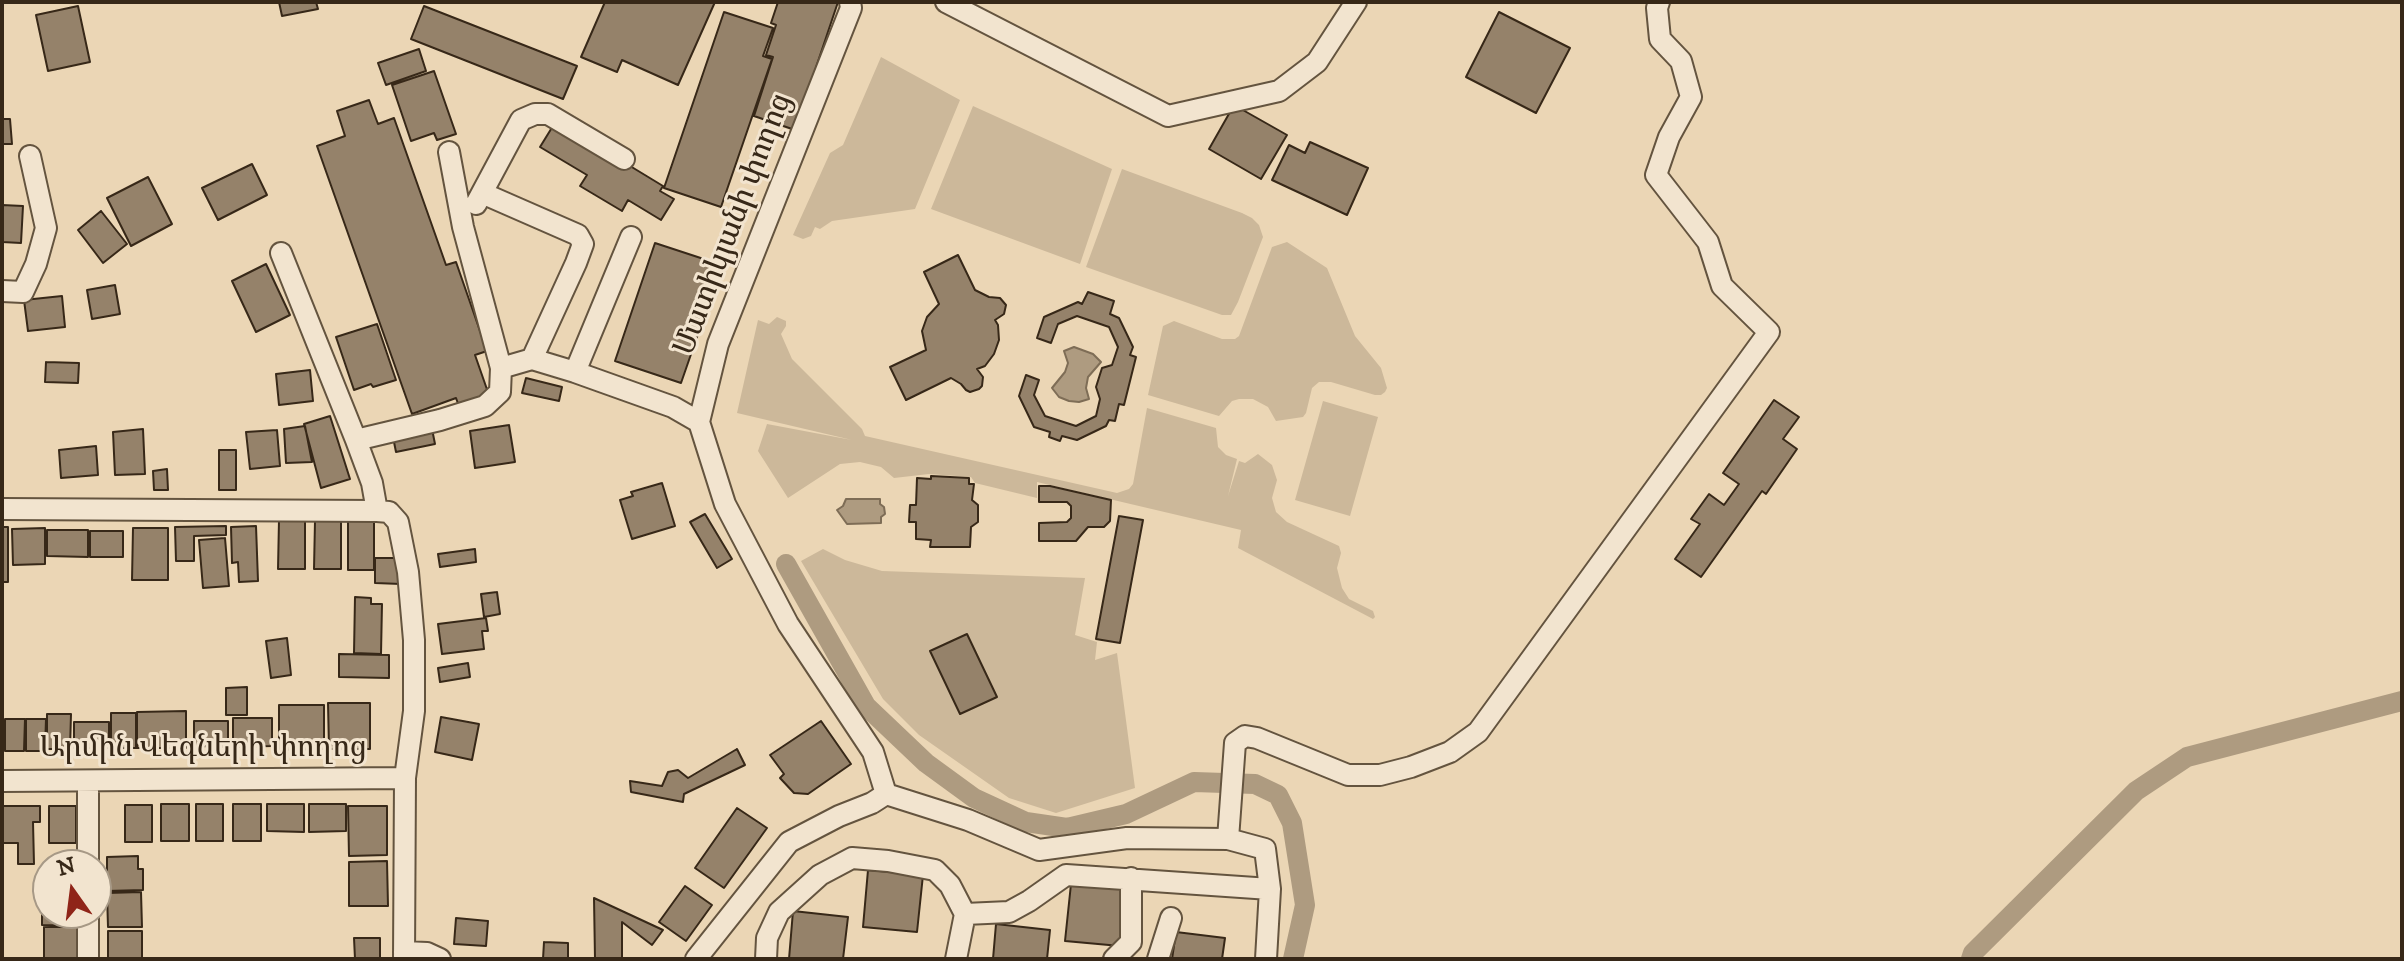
<!DOCTYPE html>
<html>
<head>
<meta charset="utf-8">
<style>
  body { margin:0 }
  #map { position:relative; width:2404px; height:961px; overflow:hidden; background:#ebd6b5; font-family:"IM FELL DW Pica",serif }
  canvas { display:block }
  .frame { position:absolute; inset:0; border:4px solid #372818; pointer-events:none }
  .north { position:absolute; left:32px; top:849px; width:80px; height:80px; box-sizing:border-box; background:#f2e4cf; border:2px solid #a79986; border-radius:50%; rotate:346deg; font-size:22px; font-weight:700; line-height:32px; text-align:center; color:#372818 }
  .north::after { content:''; display:block; margin:auto; width:28px; height:36px; background:#8f2418; clip-path:polygon(50% 0,100% 100%,50% 72%,0 100%) }
</style>
</head>
<body>
<div id="map">
<canvas width="2404" height="961"></canvas>
<div class="frame"></div>
<div class="north">N</div>
</div>
<script>
const context = document.querySelector('canvas').getContext('2d');
context.lineJoin = 'round';
function fill(path, color) {
  context.fillStyle = color;
  context.fill(path, 'evenodd');
}
function poly(rows) {
  const path = new Path2D();
  for (const r of rows) {
    path.moveTo(r[0], r[1]);
    for (let i = 2; i < r.length; i += 2) path.lineTo(r[i], r[i + 1]);
  }
  return path;
}
function strokePath(path, color, width, dash) {
  context.strokeStyle = color;
  context.lineWidth = width;
  context.lineCap = dash ? 'butt' : 'round';
  context.setLineDash(dash || []);
  context.stroke(path);
}
function drawText(font, color, halo, rows, align = 'center') {
  context.font = font + ' "IM FELL DW Pica","Noto Serif Armenian",serif';
  context.lineWidth = 6;
  context.setLineDash([]);
  context.textBaseline = 'middle';
  context.strokeStyle = halo;
  context.fillStyle = color;
  for (const [text, x, y, turn = 0] of rows) {
    context.save();
    context.translate(x, y);
    context.rotate((+turn || 0) * Math.PI / 180);
    context.textAlign = isNaN(turn) ? turn : align;
    if (halo) context.strokeText(text, 0, 0);
    context.fillText(text, 0, 0);
    context.restore();
  }
}
fill(poly([
  [881,57,960,100,915,209,832,221,820,229,815,227,811,236,803,239,793,235,830,153,843,145],
  [973,106,1112,169,1080,264,931,209],
  [1122,169,1242,213,1252,218,1259,225,1263,237,1238,302,1231,315,1222,315,1086,267],
  [1287,242,1327,268,1355,336,1381,368,1387,388,1385,392,1381,395,1375,395,1331,382,1319,382,1312,388,1306,413,1303,417,1276,421,1268,407,1253,399,1239,399,1232,401,1219,416,1148,395,1163,326,1174,321,1222,339,1235,339,1239,336,1272,247],
  [777,317,786,321,786,326,781,334,792,359,862,429,865,436,1117,493,1129,489,1133,484,1147,408,1216,428,1218,447,1226,455,1237,459,1228,496,1239,461,1245,463,1258,454,1272,465,1277,480,1272,498,1276,512,1287,522,1339,546,1341,553,1337,568,1342,588,1349,599,1373,611,1375,617,1373,619,1238,548,1241,530,1037,482,1037,498,975,483,971,477,929,474,894,478,881,467,860,462,840,464,788,498,758,451,767,424,852,440,737,413,758,320,769,324],
  [1323,401,1378,417,1350,516,1295,500],
  [823,549,845,560,882,571,1085,578,1075,635,1097,642,1095,660,1117,653,1135,788,1056,813,1009,798,919,735,883,699,801,561]
]), '#ccb89a');
const water = poly([
  [1074,347,1093,354,1101,362,1088,377,1086,388,1089,399,1079,402,1069,401,1059,397,1052,388,1065,372,1068,363,1064,351,1074,347],
  [846,499,880,499,880,504,884,507,885,514,881,517,881,523,847,524,837,510,843,506,846,499]
]);
fill(water, '#ae9b80');
strokePath(water, '#7e6d56', 2);
strokePath(poly([
  [786,564,866,706,926,763,974,798,1026,822,1067,828,1126,814,1194,782,1255,784,1278,795,1292,823,1305,905,1293,959],
  [1971,959,1973,953,2136,791,2187,757,2402,701]
]), '#ae9b80', 20);
const building = poly([
  [279,2,316,2,318,9,282,16,279,2],
  [605,2,715,2,678,85,622,60,617,72,581,57,605,2],
  [778,2,838,2,795,130,754,116,773,57,766,55,776,25,771,23,778,2],
  [78,6,90,62,48,71,36,15,78,6],
  [424,6,577,66,563,99,411,39,424,6],
  [724,12,773,28,763,56,772,59,721,207,664,188,724,12],
  [1499,12,1570,48,1536,113,1466,77,1499,12],
  [419,49,426,71,386,85,378,63,419,49],
  [434,71,456,134,437,140,434,133,411,141,392,85,434,71],
  [369,100,378,124,394,118,446,265,456,262,487,351,475,355,490,398,460,409,456,398,412,414,317,146,345,136,337,111,369,100],
  [1234,105,1287,135,1261,179,1209,149,1234,105],
  [2,119,10,119,12,144,2,144,2,119],
  [556,121,663,186,660,191,674,199,661,220,628,200,622,211,580,186,587,175,540,147,556,121],
  [1310,142,1368,168,1347,215,1272,180,1289,145,1305,153,1310,142],
  [252,164,267,195,218,220,202,188,252,164],
  [148,177,172,224,131,246,107,198,148,177],
  [2,205,23,206,21,243,2,242,2,205],
  [101,211,127,244,103,263,78,230,101,211],
  [655,243,722,265,681,383,615,361,655,243],
  [958,255,975,290,989,297,1000,298,1006,305,1004,314,995,320,998,325,999,340,994,354,985,366,977,369,983,377,982,386,979,389,970,392,966,390,961,384,951,378,906,400,890,367,926,350,922,331,927,317,939,304,924,272,958,255],
  [266,264,290,315,256,332,232,281,266,264],
  [115,285,120,314,92,319,87,290,115,285],
  [1088,292,1114,301,1110,314,1119,318,1133,347,1130,355,1136,357,1124,405,1119,404,1115,421,1109,420,1106,426,1077,440,1062,436,1060,441,1049,437,1050,432,1034,427,1019,396,1026,375,1039,380,1034,395,1045,416,1076,426,1096,416,1100,399,1096,387,1102,368,1112,365,1118,347,1109,327,1077,316,1058,324,1051,343,1037,338,1044,317,1078,302,1082,304,1088,292],
  [62,296,65,327,28,331,24,300,62,296],
  [377,324,396,380,373,387,371,384,354,390,336,337,377,324],
  [46,362,79,363,78,383,45,382,46,362],
  [310,370,313,401,279,405,276,374,310,370],
  [526,378,562,387,559,401,522,393,526,378],
  [1774,400,1799,417,1783,439,1797,449,1766,494,1762,491,1701,577,1675,559,1700,524,1691,519,1709,494,1724,505,1739,484,1723,473,1774,400],
  [330,416,350,479,321,488,304,424,330,416],
  [509,425,515,462,475,468,470,431,509,425],
  [305,426,312,462,286,463,284,429,305,426],
  [143,429,145,474,115,475,113,432,143,429],
  [432,429,435,444,396,452,393,437,432,429],
  [277,430,280,466,250,469,246,432,277,430],
  [96,446,98,475,61,478,59,450,96,446],
  [219,450,236,450,236,490,219,490,219,450],
  [167,469,168,490,154,490,153,471,167,469],
  [931,476,969,478,969,484,974,484,972,500,978,505,978,522,971,527,970,547,930,547,931,540,916,539,916,522,909,522,910,505,916,505,917,478,931,479,931,476],
  [662,483,675,526,632,539,620,500,633,496,631,492,662,483],
  [1039,486,1050,486,1111,500,1110,521,1104,527,1088,527,1076,541,1039,541,1039,523,1067,522,1071,518,1071,506,1067,502,1039,502,1039,486],
  [705,514,732,559,717,568,690,522,705,514],
  [1119,516,1143,520,1120,643,1096,639,1119,516],
  [279,520,305,520,305,569,278,569,279,520],
  [315,521,341,521,341,569,314,569,315,521],
  [348,521,374,521,374,570,348,570,348,521],
  [226,526,226,535,194,536,194,561,176,561,175,527,226,526],
  [256,526,258,581,239,582,238,562,232,563,231,527,256,526],
  [2,527,8,527,8,582,2,582,2,527],
  [45,528,45,564,13,565,12,529,45,528],
  [133,528,168,528,168,580,132,580,133,528],
  [47,530,88,530,88,557,47,556,47,530],
  [90,531,123,531,123,557,90,557,90,531],
  [225,538,229,586,203,588,199,540,225,538],
  [475,549,476,562,440,567,438,554,475,549],
  [375,558,402,558,401,584,375,583,375,558],
  [497,592,500,614,484,617,481,594,497,592],
  [355,597,371,598,371,604,382,604,381,654,354,653,355,597],
  [486,618,488,631,482,631,484,649,442,654,438,624,486,618],
  [967,634,997,697,960,714,930,651,967,634],
  [287,638,291,675,271,678,266,641,287,638],
  [339,654,389,655,389,678,339,677,339,654],
  [468,663,470,677,440,682,438,668,468,663],
  [247,687,247,715,226,715,226,688,247,687],
  [328,703,370,703,370,749,329,749,328,703],
  [279,705,324,705,324,749,279,750,279,705],
  [186,711,186,748,137,748,137,712,186,711],
  [111,713,136,713,136,748,111,748,111,713],
  [47,714,71,714,70,749,47,749,47,714],
  [441,717,479,724,472,760,435,752,441,717],
  [233,718,272,718,272,746,233,747,233,718],
  [5,719,25,719,24,751,5,751,5,719],
  [26,719,46,719,45,751,26,751,26,719],
  [194,721,228,721,228,747,194,746,194,721],
  [821,721,851,764,808,794,794,793,780,778,784,774,770,755,821,721],
  [74,722,109,722,109,748,74,748,74,722],
  [737,749,745,765,684,794,683,802,631,792,630,781,662,786,668,772,678,770,688,778,737,749],
  [161,804,189,804,189,841,161,841,161,804],
  [196,804,223,804,223,841,196,841,196,804],
  [233,804,261,804,261,841,233,841,233,804],
  [267,804,304,804,304,832,267,831,267,804],
  [309,804,346,804,346,831,309,832,309,804],
  [125,805,152,805,152,842,125,842,125,805],
  [2,806,40,806,40,822,33,822,34,864,18,864,18,843,2,843,2,806],
  [49,806,76,806,76,843,49,843,49,806],
  [348,806,387,806,387,855,349,856,348,806],
  [737,808,767,828,724,888,695,868,737,808],
  [138,856,138,869,143,869,143,890,107,891,107,857,138,856],
  [387,861,388,906,349,906,349,862,387,861],
  [868,870,923,875,917,932,863,927,868,870],
  [1071,884,1126,889,1120,946,1065,941,1071,884],
  [685,886,712,905,686,941,659,922,685,886],
  [141,892,142,927,108,927,107,893,141,892],
  [42,893,48,893,48,913,78,913,78,926,42,925,42,893],
  [594,898,663,930,652,945,622,922,622,959,595,959,594,898],
  [793,911,848,917,843,959,789,959,793,911],
  [456,918,488,921,486,946,454,944,456,918],
  [996,924,1050,930,1047,959,993,959,996,924],
  [44,927,78,927,78,959,44,959,44,927],
  [108,931,142,931,142,959,108,959,108,931],
  [1176,932,1225,938,1222,959,1172,959,1176,932],
  [354,938,380,938,380,959,355,959,354,938],
  [544,942,568,943,568,959,543,959,544,942]
]);
fill(building, '#95826a');
strokePath(building, '#372818', 2);
const minor = poly([
  [850,2,851,8,718,344,699,422,725,504,788,624,873,752,886,794],
  [946,2,1168,116,1279,91,1317,62,1356,2],
  [482,193,578,235,583,244,576,263,532,359,501,368],
  [476,204,521,120,535,114,548,114,624,159],
  [281,253,356,440,372,483,377,511],
  [2,291,23,292,36,264,46,228,30,156],
  [532,359,575,372,673,407,699,422],
  [575,372,631,237],
  [356,440,440,420,485,406,500,392,501,368,463,227,449,152],
  [2,509,377,511,389,512,398,522,408,572,414,640,414,711,405,778,404,959],
  [2,781,405,778],
  [886,794,968,820,1039,850,1127,838,1228,839,1265,849,1270,889,1266,959],
  [1228,839,1235,743,1245,736,1257,738,1348,775,1380,775,1411,767,1450,752,1478,732,1769,332,1722,286,1708,242,1656,175,1669,137,1691,97,1681,61,1660,39,1657,8,1659,2],
  [88,865,88,781],
  [965,914,1009,912,1029,901,1066,875,1270,889],
  [404,952,427,953,440,959],
  [88,959,88,913],
  [696,959,789,842,839,816,872,803,886,794],
  [766,959,767,938,779,912,820,875,852,858,888,861,935,870,950,885,965,914,956,959],
  [1114,959,1131,942,1131,878],
  [1158,959,1171,918]
]);
strokePath(minor, '#64543f', 24);
strokePath(minor, '#f2e4cf', 20);
drawText('30px', '#372818', '#f2e4cf', [
  ["Մատիկյանի փողոց",735,225,-69],
  ["Արմին Վեգների փողոց",203,750]
]);
</script>
</body>
</html>
